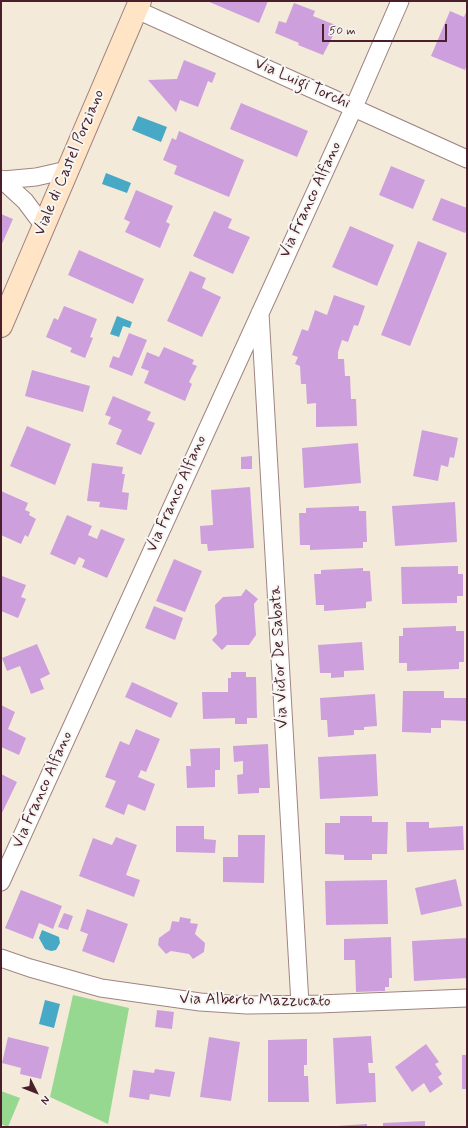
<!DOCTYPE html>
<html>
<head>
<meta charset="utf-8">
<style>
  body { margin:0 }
  #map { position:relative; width:468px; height:1128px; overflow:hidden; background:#f4eada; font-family:Mynerve,sans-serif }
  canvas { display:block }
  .frame { position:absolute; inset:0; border:2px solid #4a1f2b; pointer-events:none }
  .north { position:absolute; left:16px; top:1072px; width:40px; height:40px; -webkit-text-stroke:3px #f6f6f2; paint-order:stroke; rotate:132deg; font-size:11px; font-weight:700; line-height:16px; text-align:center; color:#4a1f2b }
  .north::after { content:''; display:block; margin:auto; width:14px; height:18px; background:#4a1f2b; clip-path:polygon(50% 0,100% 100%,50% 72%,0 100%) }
  .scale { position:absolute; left:322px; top:24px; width:125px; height:18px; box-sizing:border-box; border:2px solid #4a1f2b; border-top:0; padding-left:5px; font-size:12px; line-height:14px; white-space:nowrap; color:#4a1f2b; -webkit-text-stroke:3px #f6f6f2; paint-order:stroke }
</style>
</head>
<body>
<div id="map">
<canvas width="468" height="1128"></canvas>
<div class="frame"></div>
<div class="north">N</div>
<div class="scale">50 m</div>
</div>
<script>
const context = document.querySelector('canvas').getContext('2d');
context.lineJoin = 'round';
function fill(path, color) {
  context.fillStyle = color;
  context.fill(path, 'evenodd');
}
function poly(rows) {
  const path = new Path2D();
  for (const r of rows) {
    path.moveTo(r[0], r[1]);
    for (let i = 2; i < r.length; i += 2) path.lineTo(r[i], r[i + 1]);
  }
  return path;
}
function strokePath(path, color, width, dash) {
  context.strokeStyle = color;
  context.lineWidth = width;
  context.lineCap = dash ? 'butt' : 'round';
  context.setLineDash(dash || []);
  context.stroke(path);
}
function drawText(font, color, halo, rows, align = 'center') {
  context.font = font + ' Mynerve,sans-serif';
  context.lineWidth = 4;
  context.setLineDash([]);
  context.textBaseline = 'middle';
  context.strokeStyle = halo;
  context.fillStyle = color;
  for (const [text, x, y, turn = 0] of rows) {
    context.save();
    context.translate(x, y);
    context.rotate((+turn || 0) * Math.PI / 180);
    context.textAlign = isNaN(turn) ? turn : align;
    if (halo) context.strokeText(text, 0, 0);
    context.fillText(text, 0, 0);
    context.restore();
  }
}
fill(poly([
  [73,995,129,1008,108,1124,50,1097],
  [1,1091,20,1098,8,1127,1,1124]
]), '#96d88f');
fill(poly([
  [138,116,167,127,161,142,132,130],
  [106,173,131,183,127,193,102,184],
  [117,316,132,322,130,328,123,326,119,337,110,334],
  [42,930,59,937,60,943,56,950,51,951,45,949,39,938],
  [45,1000,60,1004,54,1028,39,1024]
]), '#47a9c6');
fill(poly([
  [207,1,268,1,259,23],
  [294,3,315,11,313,16,338,26,323,55,298,45,299,43,275,33,279,21,286,23],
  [467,10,467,64,465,70,431,56,450,11,464,17],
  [184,60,216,73,212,83,208,81,198,107,180,100,176,112,148,80,177,79],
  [241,103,308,131,297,157,230,129],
  [179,131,244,160,229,197,174,174,177,166,163,160,172,138,176,140],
  [391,166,425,180,413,209,379,195],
  [136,190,173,206,166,222,170,224,160,248,125,232,130,222,124,219],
  [441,198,467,208,467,228,465,233,432,220],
  [214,211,232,219,228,228,250,237,233,274,193,256],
  [1,214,13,219,1,246],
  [350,226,394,245,377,286,332,267],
  [418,241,447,253,410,346,381,335],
  [79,250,144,279,133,304,68,275],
  [190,271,206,278,202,288,221,297,202,337,167,321],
  [334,295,365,306,358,326,354,325,348,342,342,340,338,352,338,359,344,359,345,376,350,376,351,399,356,399,357,426,316,427,316,403,307,404,306,384,301,384,300,366,295,364,298,357,292,355,302,329,308,331,315,310,327,315],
  [64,306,97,319,90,337,93,338,85,358,70,352,72,348,46,337,54,318,58,320],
  [129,333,147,340,132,376,109,367,113,356,119,358],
  [164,347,194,360,192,364,197,366,189,382,192,384,185,401,144,383,149,371,141,368,147,352,159,357],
  [32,370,90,386,83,412,25,396],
  [113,396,151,412,147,420,155,423,141,455,116,444,122,430,108,424,111,417,105,415],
  [27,426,71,444,55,485,10,466],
  [422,430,458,438,454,458,450,457,448,467,441,465,438,481,413,476],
  [358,443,361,483,304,488,302,448],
  [252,456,252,469,241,469,241,457],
  [92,463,123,467,122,474,125,474,122,492,129,493,127,510,99,507,100,502,87,501],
  [250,487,254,548,208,551,207,544,201,544,200,526,213,525,211,490],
  [1,491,28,503,25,510,30,512,29,515,36,519,28,537,25,535,21,544,1,535],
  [455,502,457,542,395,546,392,506],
  [359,506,359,511,366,511,367,542,363,542,363,548,310,550,310,545,300,545,299,513,306,513,306,508],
  [67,515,92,526,88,535,97,539,101,529,125,539,107,578,82,567,85,560,79,557,75,565,50,554],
  [174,559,202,571,185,612,156,601],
  [458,566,458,574,463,574,463,596,457,596,457,603,402,604,401,567],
  [363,568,363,571,370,571,372,601,366,602,366,608,324,611,324,605,316,605,314,574,321,574,321,570],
  [2,576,26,585,21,597,26,599,18,618,1,611],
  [246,589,258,599,254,604,256,635,249,645,227,645,222,650,212,640,217,634,215,605,223,597,241,596],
  [154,606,183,618,175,640,145,628],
  [456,626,456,631,464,631,464,662,459,662,459,669,407,671,407,663,399,663,399,636,403,636,403,628],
  [362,642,364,670,344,671,344,677,331,678,331,673,320,673,318,645],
  [37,644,50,674,40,679,44,689,31,694,20,666,7,671,2,658],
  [231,672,246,672,246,677,256,677,257,718,247,718,247,724,235,724,235,718,203,719,202,692,228,692,228,678,231,678],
  [132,682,178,703,171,718,125,697],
  [403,691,444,691,444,698,467,698,467,721,441,720,441,728,431,728,431,733,402,732],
  [375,694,377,726,364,727,364,730,354,730,354,735,328,737,327,720,321,720,320,698],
  [1,705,15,712,8,729,26,738,19,755,1,747],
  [136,729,160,739,146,772,141,770,138,777,155,784,145,811,128,804,124,815,105,807,116,781,105,777,120,741,129,745],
  [268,744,270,788,259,788,259,793,238,794,237,775,243,774,243,761,234,762,233,746],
  [220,748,220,770,215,770,215,787,187,788,186,766,191,766,190,749],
  [376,754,378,796,320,799,318,757],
  [1,774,17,782,1,815],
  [340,816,372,816,372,822,388,822,387,854,372,854,372,860,344,860,344,855,325,854,325,823,340,823],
  [406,822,429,822,429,828,463,826,464,850,407,852],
  [176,826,204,826,204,839,216,840,215,853,176,852],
  [238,835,265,835,264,883,223,882,223,857,238,857],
  [116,837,137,845,126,875,140,880,134,897,79,876,93,838,112,845],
  [456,879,462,906,421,915,415,888],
  [387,880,388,924,326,925,325,881],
  [21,890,62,906,53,929,39,923,33,939,5,928],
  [87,909,128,924,114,963,82,951,88,934,80,931],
  [64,913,73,916,68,930,58,927],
  [180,917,191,919,190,923,198,924,195,934,205,943,204,952,193,959,189,954,171,951,166,954,158,945,159,938,170,930,172,921,179,922],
  [391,937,392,978,389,978,389,987,385,987,385,991,356,992,355,960,344,960,344,939],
  [467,938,467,978,414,981,412,941],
  [157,1010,174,1012,172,1029,155,1027],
  [371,1036,373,1063,368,1063,369,1073,375,1073,376,1102,336,1104,333,1038],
  [8,1037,49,1047,41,1079,20,1074,21,1068,2,1063],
  [209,1037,240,1042,231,1101,200,1097],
  [307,1039,307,1065,304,1065,304,1076,308,1076,309,1102,268,1102,268,1040],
  [426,1044,439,1062,435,1064,442,1074,438,1077,443,1084,430,1093,424,1083,412,1092,395,1067],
  [462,1055,467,1055,467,1089,462,1089],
  [155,1069,175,1072,170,1097,150,1094,149,1100,129,1097,133,1070,154,1073],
  [425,1121,425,1127,383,1127,383,1123],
  [367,1124,367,1127,337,1127,337,1126]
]), '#cda0dd');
const street = poly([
  [137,10,467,159],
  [1,179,25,201,43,225],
  [3,180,36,177,67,170],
  [260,313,300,1004],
  [1,882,354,107,400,1],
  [1,958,30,968,101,988,200,1002,247,1005,319,1004,467,998]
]);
const secondary = poly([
  [1,326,140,1]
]);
strokePath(street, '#9f8482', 19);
strokePath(secondary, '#9f8482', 24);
strokePath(street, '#fff', 17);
strokePath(secondary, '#ffe4c6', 22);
drawText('16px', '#4a1f2b', '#f6f6f2', [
  ["Via Luigi Torchi",302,84,24],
  ["Viale di Castel Porziano",70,163,-67],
  ["Via Franco Alfano",311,200,-65],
  ["Via Franco Alfano",177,494,-66],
  ["Via Victor De Sabata",280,657,-93],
  ["Via Franco Alfano",43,790,-66],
  ["Via Alberto Mazzucato",255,1001,1]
]);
</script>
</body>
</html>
